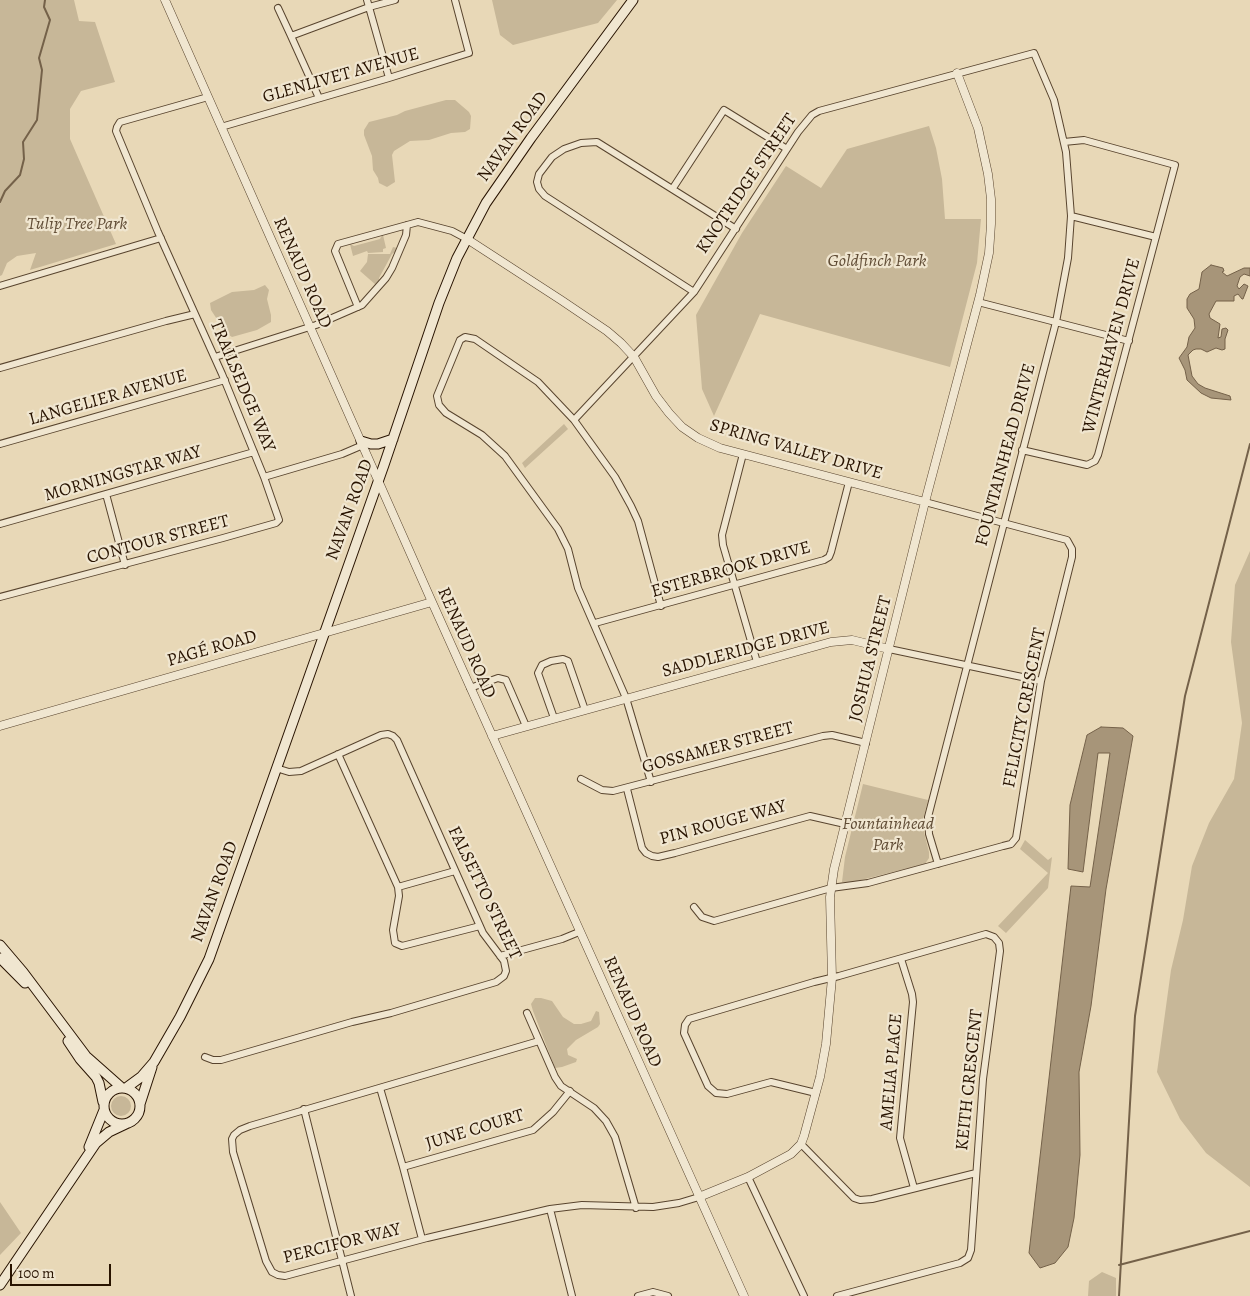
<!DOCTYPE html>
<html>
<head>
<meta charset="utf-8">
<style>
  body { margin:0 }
  #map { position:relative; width:1250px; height:1296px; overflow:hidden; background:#e8d8b7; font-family:Alegreya,serif }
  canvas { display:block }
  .scale { position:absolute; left:10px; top:1264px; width:101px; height:22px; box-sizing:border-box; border:2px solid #281300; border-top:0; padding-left:6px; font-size:15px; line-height:18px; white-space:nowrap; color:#281300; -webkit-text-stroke:4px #f0e6d0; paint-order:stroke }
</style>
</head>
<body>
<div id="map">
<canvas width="1250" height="1296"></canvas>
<div class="scale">100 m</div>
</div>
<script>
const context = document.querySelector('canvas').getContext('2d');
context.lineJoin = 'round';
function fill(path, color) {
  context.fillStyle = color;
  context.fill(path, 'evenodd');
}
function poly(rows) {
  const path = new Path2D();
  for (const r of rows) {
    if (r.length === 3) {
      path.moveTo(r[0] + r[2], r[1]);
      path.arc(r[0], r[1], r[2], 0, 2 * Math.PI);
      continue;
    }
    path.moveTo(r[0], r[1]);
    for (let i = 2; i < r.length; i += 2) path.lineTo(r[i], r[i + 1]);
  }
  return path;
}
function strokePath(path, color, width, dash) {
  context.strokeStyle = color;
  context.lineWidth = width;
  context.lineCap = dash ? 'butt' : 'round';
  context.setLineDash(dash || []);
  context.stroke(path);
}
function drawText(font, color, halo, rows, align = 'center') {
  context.font = font + ' Alegreya,serif';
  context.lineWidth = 4.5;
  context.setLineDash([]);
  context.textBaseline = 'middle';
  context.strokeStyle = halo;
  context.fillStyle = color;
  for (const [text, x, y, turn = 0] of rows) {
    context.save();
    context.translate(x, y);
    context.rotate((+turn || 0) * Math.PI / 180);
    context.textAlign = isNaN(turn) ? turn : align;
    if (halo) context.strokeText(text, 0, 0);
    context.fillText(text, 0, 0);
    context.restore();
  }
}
fill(poly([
  [0,0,74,0,79,21,95,22,115,82,81,91,70,109,70,139,116,244,30,270,36,253,17,256,7,263,2,275,0,276],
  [492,0,617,0,598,23,513,45,500,35],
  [446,100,455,100,469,112,471,116,470,129,465,132,451,133,429,140,410,141,394,151,392,155,395,182,387,187,379,183,378,178,373,170,372,156,364,135,364,130,369,122,397,115,405,111],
  [929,126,936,148,942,179,945,219,981,219,977,263,950,367,760,314,714,416,702,389,696,315,742,233,786,166,821,188,847,149],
  [382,235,383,235,386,248,383,249,383,252,368,253,367,251,353,256,350,244,354,246,380,239],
  [393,247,397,248,395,252,392,254,379,278,379,282,376,285,360,271,367,262,368,254,390,254],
  [265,285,269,290,267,299,271,315,271,322,257,330,232,337,226,333,211,310,210,303,232,292,254,290],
  [564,424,568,429,525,468,522,463],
  [1250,551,1250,1187,1206,1153,1180,1119,1157,1072,1171,970,1183,920,1192,866,1209,823,1234,779,1242,723,1231,642,1235,585],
  [863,784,928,800,922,824,929,852,929,858,925,864,849,883,842,882,845,857],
  [1025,840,1048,860,1052,857,1048,888,1006,933,998,926,1048,873,1020,849],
  [535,998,541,998,552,1001,563,1017,574,1024,581,1024,591,1021,596,1011,599,1012,600,1024,598,1027,576,1040,567,1049,568,1055,577,1059,576,1062,562,1067,555,1068,533,1011,531,1004],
  [121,1106,10],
  [0,1202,21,1233,0,1255],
  [1102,1272,1116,1278,1116,1296,1088,1296,1089,1281]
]), '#c7b798');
const water = poly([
  [1211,265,1223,268,1224,271,1222,272,1227,276,1244,268,1250,268,1250,276,1244,274,1240,277,1237,286,1239,289,1244,284,1248,286,1243,299,1242,299,1238,294,1234,296,1234,301,1216,301,1209,314,1210,318,1220,324,1218,338,1221,337,1222,329,1226,328,1228,330,1225,339,1225,349,1222,350,1216,348,1207,352,1201,349,1196,349,1193,350,1188,355,1192,376,1198,384,1205,388,1230,396,1231,400,1211,398,1201,393,1187,380,1185,370,1179,358,1187,347,1189,337,1195,328,1194,319,1187,308,1187,299,1190,294,1199,289,1202,272,1211,265],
  [1101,727,1123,728,1133,736,1106,889,1091,1006,1079,1072,1080,1155,1074,1218,1068,1247,1055,1263,1040,1268,1029,1253,1071,886,1090,887,1110,753,1098,753,1083,872,1068,869,1070,805,1087,735,1101,727]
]);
fill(water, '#a79579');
strokePath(water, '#746149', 1);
strokePath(poly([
  [0,202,5,191,20,175,24,159,23,142,37,120,42,70,39,58,50,20,44,7,45,0],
  [1119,1265,1250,1231],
  [1119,1296,1135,1016,1185,696,1250,444]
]), '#746149', 2);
const minor = poly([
  [367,0,389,78],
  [278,8,291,36],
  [319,98,291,36,369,7,395,0],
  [221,127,389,78,469,53,455,0],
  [673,188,724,110,787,149],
  [1071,216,1156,237],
  [0,286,161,238],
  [694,292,545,196,539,189,537,182,539,174,552,157,564,149,581,143,597,142,736,229],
  [978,302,1129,341],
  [358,307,335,251,338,244,418,222,452,231,467,239],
  [215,357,316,325,362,305,386,278,392,268,406,235,407,225],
  [0,368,166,321,195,314],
  [574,420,694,292,798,132,812,115,819,111,1034,53,1054,100,1066,152,1071,216,1068,258,1056,322,928,817,929,834,938,864],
  [0,444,225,380],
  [1022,450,1087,465,1095,461,1098,455,1175,165,1084,140,1064,142],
  [743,454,722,535,723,545,757,662],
  [264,477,342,454,363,445],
  [106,494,125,565],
  [0,524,254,452],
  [0,597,223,538,276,523,279,520,264,477,222,374,158,232,116,131,117,127,120,122,127,120,208,97],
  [595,623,824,560,829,557,831,552,849,482],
  [889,649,1041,681],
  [470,688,498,678,506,680,526,726],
  [554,718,538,673,542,665,551,661,563,659,568,661,585,710],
  [338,754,398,887,399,896,393,930,395,943,402,946,480,926],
  [581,779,602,790,613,791,823,736,832,735,866,743],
  [651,782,626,698,578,588,568,549,558,529,505,456,482,435,446,413,439,405,437,396,460,340,465,337,475,339,538,382,574,420,615,477,631,506,638,521,661,606],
  [627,789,642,848,646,853,652,856,658,857,675,853,810,816,845,824],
  [398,887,455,871],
  [694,907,702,917,714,921,831,888,868,883,1003,846,1011,844,1016,838,1041,681,1072,557,1072,549,1067,540,925,502],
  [500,956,562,939,579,932],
  [901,959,912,994,913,1002,900,1138,914,1188],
  [527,1013,555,1077,561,1086,594,1108,606,1121,615,1137,636,1208],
  [539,1041,250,1126,240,1130,234,1135,232,1139,233,1152,266,1261,272,1272,278,1275,285,1276,427,1238,550,1209,582,1205,653,1207,679,1203,699,1197],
  [205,1057,213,1060,221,1060,352,1022,391,1013,496,982,504,976,506,971,504,961,483,933,397,740,393,736,388,734,381,735,301,771,289,772,276,768],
  [380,1088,403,1167,422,1239],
  [816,1093,771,1082,727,1094,716,1093,708,1086,684,1033,685,1025,689,1019,814,982,839,976,986,934,994,937,999,943,1000,951,983,1079,971,1250,968,1258,960,1263,837,1296],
  [304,1109,351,1296],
  [801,1144,854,1198,860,1200,872,1199,976,1173],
  [403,1167,533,1130,553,1112,570,1091],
  [748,1177,804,1296],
  [550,1209,572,1296],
  [638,1296,653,1292,668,1296]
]);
const tertiary = poly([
  [165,0,432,602,744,1296],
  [467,239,561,300,607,331,621,343,634,357,656,396,669,413,682,427,698,438,720,448,925,502],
  [0,726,432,602],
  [492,736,831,642,852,640,889,649],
  [699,1197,748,1177,791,1154,801,1144,804,1136,820,1077,826,1044,832,978,830,897,834,869,925,502,980,295,989,253,991,224,991,199,988,174,978,128,957,73]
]);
const secondary = poly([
  [361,441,371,444,378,444,393,439],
  [0,945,23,972,86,1056,121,1087],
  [0,958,25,983],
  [68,1041,80,1059,96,1077,99,1083,103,1102],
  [122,1106,18],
  [126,1088,141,1077,154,1062,180,1017,209,959,384,465,439,303,457,258,486,203,531,138,633,0],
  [140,1104,152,1067],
  [89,1147,104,1110],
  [0,1285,96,1143,109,1132,128,1123]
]);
strokePath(minor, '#58442e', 8);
strokePath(tertiary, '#58442e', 9);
strokePath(secondary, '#281300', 11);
strokePath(minor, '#f0e6d0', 6);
strokePath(tertiary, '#f0e6d0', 8);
strokePath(secondary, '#f0e6d0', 9);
drawText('18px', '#281300', '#f0e6d0', [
  ["GLENLIVET AVENUE",341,76,-16],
  ["NAVAN ROAD",513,137,-54],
  ["KNOTRIDGE STREET",747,184,-56],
  ["RENAUD ROAD",302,273,66],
  ["WINTERHAVEN DRIVE",1112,346,-75],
  ["TRAILSEDGE WAY",242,386,67],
  ["LANGELIER AVENUE",108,398,-16],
  ["SPRING VALLEY DRIVE",796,450,16],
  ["FOUNTAINHEAD DRIVE",1006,455,-75],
  ["MORNINGSTAR WAY",123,474,-16],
  ["NAVAN ROAD",350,510,-70],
  ["CONTOUR STREET",158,540,-15],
  ["ESTERBROOK DRIVE",731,570,-16],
  ["RENAUD ROAD",466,643,66],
  ["PAGÉ ROAD",212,649,-16],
  ["SADDLERIDGE DRIVE",746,650,-15],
  ["JOSHUA STREET",871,659,-76],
  ["FELICITY CRESCENT",1025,708,-79],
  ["GOSSAMER STREET",718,748,-15],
  ["PIN ROUGE WAY",723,823,-15],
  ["NAVAN ROAD",215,892,-70],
  ["FALSETTO STREET",484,893,64],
  ["RENAUD ROAD",632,1012,66],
  ["AMELIA PLACE",892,1072,-85],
  ["KEITH CRESCENT",970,1080,-84],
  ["JUNE COURT",475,1130,-17],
  ["PERCIFOR WAY",342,1244,-14]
]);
drawText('italic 18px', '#604c35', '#f0e6d0', [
  ["Tulip Tree Park",77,225],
  ["Goldfinch Park",877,262],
  ["Fountainhead",888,825],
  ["Park",888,846]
]);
</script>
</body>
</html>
